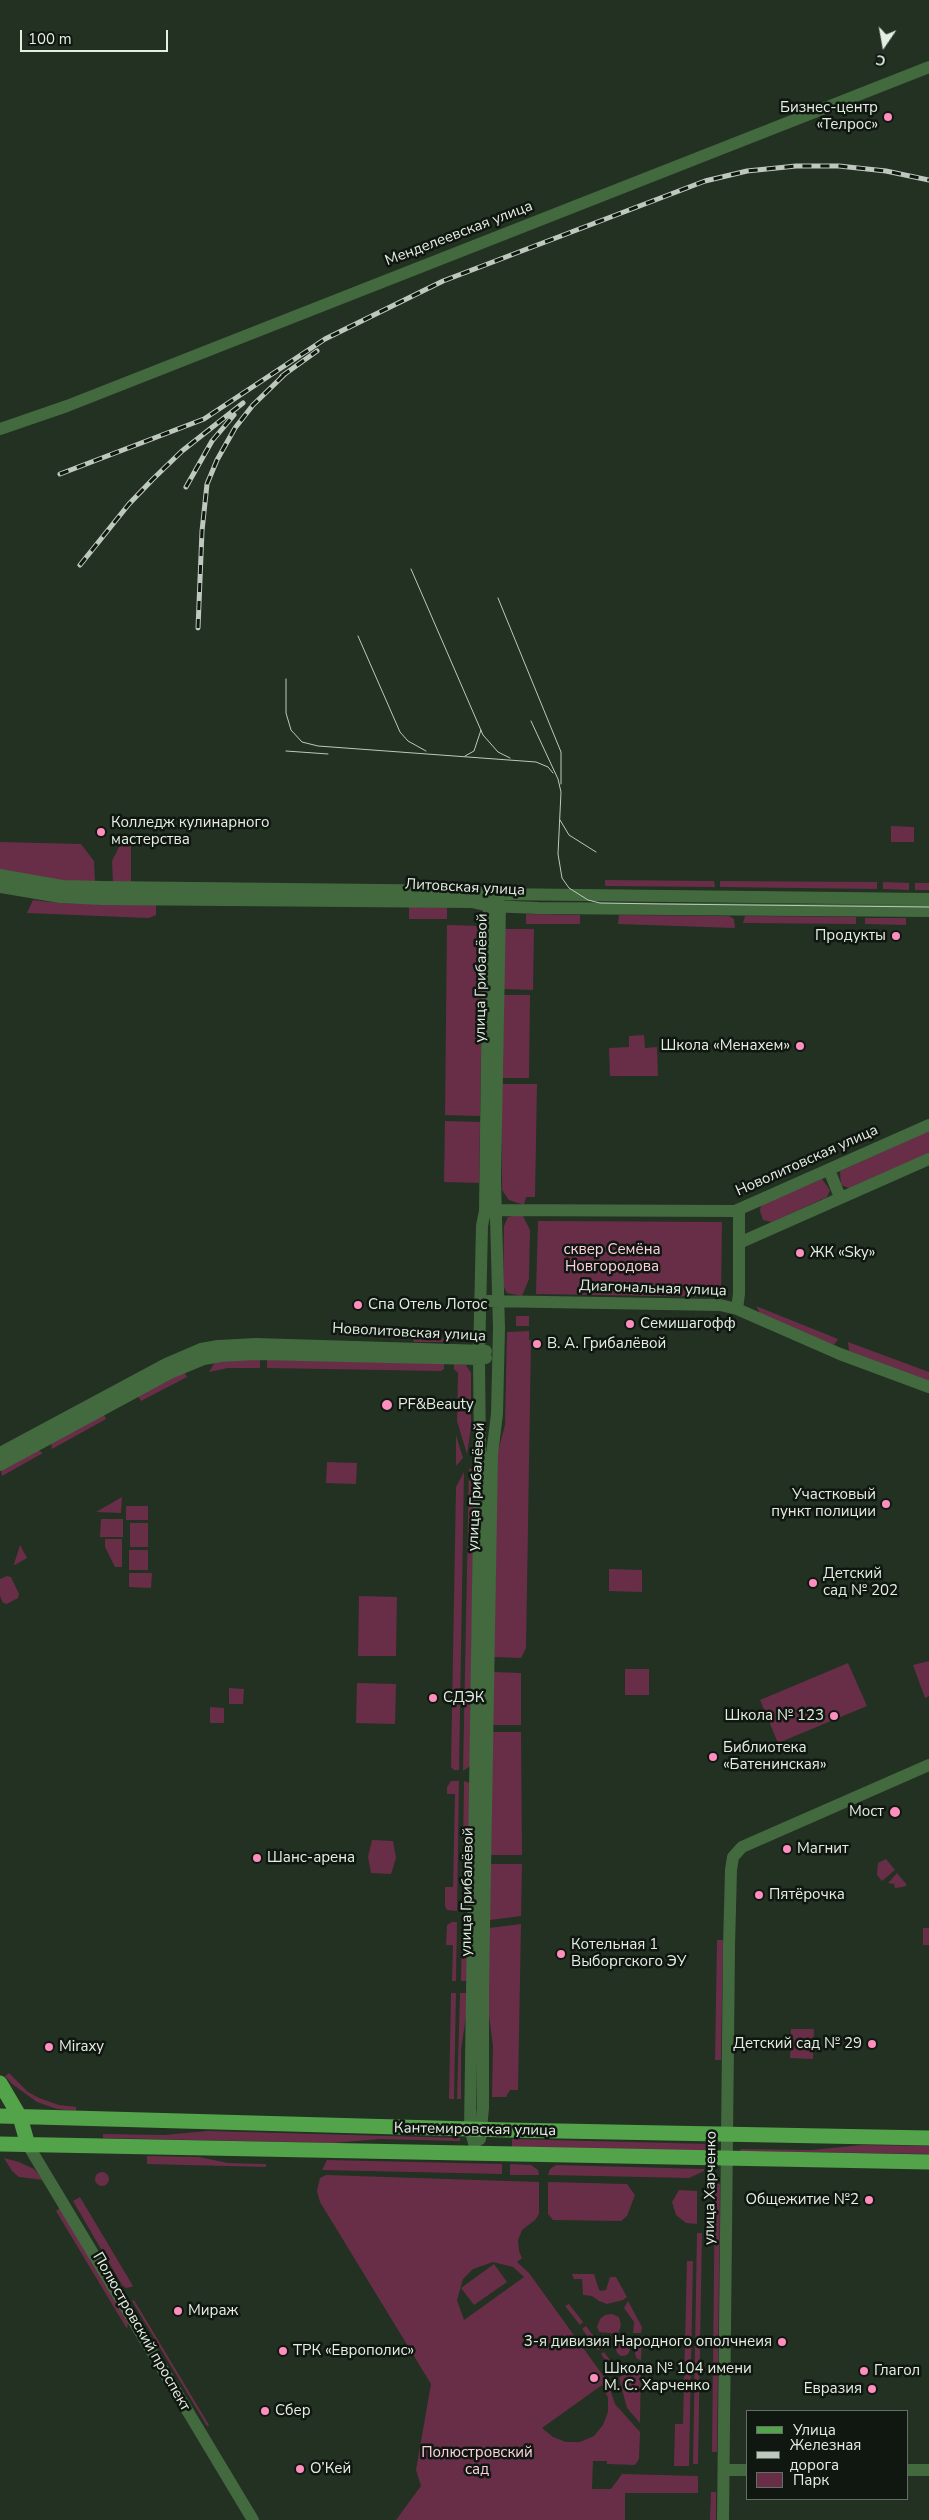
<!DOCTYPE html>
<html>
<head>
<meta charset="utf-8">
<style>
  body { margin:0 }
  #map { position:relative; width:929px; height:2520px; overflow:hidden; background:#223121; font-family:"Nunito Sans",sans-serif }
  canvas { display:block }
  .legend { position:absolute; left:746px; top:2410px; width:162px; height:90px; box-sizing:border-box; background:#101710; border:1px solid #656d64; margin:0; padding:6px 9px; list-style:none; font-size:15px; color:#e4eee3 }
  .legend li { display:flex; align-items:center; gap:10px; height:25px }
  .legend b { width:25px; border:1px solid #656d64 }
  .north { position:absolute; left:859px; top:20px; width:50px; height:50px; -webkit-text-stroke:4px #101710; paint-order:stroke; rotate:192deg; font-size:14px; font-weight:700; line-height:20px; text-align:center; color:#e4eee3 }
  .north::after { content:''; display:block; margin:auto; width:18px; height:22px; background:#e4eee3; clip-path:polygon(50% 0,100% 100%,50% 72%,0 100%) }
  .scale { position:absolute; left:20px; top:30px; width:148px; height:22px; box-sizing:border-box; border:2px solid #e4eee3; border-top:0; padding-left:6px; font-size:15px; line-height:18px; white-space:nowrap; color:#e4eee3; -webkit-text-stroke:4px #101710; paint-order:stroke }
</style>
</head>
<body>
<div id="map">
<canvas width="929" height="2520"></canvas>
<ul class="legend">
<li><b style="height:6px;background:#53a34a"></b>Улица</li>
<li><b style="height:6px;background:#bec9bd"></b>Железная дорога</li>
<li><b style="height:14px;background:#682e48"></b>Парк</li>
</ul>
<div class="north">С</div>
<div class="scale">100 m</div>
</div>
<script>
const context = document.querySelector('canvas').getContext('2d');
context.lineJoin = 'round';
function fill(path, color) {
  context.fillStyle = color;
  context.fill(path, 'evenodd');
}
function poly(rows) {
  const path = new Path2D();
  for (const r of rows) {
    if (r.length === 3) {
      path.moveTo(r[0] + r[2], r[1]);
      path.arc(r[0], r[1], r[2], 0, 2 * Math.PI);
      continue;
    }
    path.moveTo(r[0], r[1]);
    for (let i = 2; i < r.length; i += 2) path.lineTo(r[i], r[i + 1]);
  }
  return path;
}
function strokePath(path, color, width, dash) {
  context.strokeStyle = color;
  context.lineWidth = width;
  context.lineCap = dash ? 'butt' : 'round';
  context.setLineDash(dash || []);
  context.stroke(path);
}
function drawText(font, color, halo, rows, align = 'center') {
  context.font = font + ' "Nunito Sans",sans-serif';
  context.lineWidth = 5;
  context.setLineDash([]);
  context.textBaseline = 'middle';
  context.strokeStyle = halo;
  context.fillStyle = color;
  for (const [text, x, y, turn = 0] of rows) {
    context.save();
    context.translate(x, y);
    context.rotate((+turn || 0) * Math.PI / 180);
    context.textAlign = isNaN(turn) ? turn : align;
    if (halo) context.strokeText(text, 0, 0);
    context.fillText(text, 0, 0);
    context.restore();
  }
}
fill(poly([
  [891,826,914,827,914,842,891,842],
  [122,841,131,841,131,883,113,883,112,861],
  [0,842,81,844,94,861,95,882,67,882,0,870],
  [605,880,714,881,715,887,605,886],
  [720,881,877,882,877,889,720,887],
  [883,882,909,883,909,890,883,889],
  [915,883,929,883,929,890,915,890],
  [33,900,59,903,156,905,156,915,149,918,27,913],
  [409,907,447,907,447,919,409,919],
  [526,914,580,915,580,924,526,924],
  [619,915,729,916,734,919,735,928,618,924],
  [745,916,856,917,856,924,743,923],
  [865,918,906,918,906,925,865,924],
  [447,925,483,926,480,1116,445,1115],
  [504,929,534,929,533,990,504,989],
  [504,995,530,995,529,1078,502,1078],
  [644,1035,645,1048,657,1047,658,1076,610,1076,609,1048,629,1047,629,1036],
  [502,1084,537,1084,535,1197,526,1197,524,1205,509,1200,502,1190],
  [445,1121,480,1122,479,1183,444,1182],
  [929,1131,929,1153,849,1188,841,1185,840,1171],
  [822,1179,830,1190,827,1197,772,1222,763,1220,760,1211,761,1205],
  [513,1216,523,1216,530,1230,529,1279,522,1296,507,1293,503,1285,504,1226,508,1217],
  [538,1221,722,1222,721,1297,536,1294],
  [756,1306,838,1339,834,1345,760,1313],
  [516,1316,529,1316,529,1326,516,1326],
  [529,1331,529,1340,531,1340,526,1648,521,1658,494,1657,497,1455,505,1425,507,1332],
  [411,1336,442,1337,446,1342,414,1342],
  [848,1342,929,1372,929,1381,849,1351],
  [260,1359,260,1368,228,1368,209,1372,215,1362],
  [267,1360,444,1363,444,1369,441,1371,267,1368],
  [454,1364,466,1365,471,1373,471,1427,467,1454,457,1421,458,1373,454,1369],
  [184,1372,187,1377,141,1401,138,1396],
  [104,1415,106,1419,52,1449,51,1443],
  [456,1435,463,1458,456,1466],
  [38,1450,43,1453,2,1476,1,1470],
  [327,1462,357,1463,356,1484,326,1483],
  [472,1468,474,1470,470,1766,463,1771,469,1469],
  [464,1472,459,1770,454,1770,451,1767,456,1487],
  [122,1497,121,1513,96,1512],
  [126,1506,148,1506,148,1520,126,1520],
  [101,1519,123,1519,123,1537,100,1537],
  [130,1523,148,1523,148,1547,130,1547],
  [105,1539,122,1539,122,1567,115,1567,105,1547],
  [20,1545,27,1558,15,1565,14,1564],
  [129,1550,148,1550,148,1570,129,1570],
  [609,1569,642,1570,642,1592,609,1591],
  [129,1573,152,1573,151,1588,129,1587],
  [7,1576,11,1577,19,1594,18,1598,7,1604,3,1603,0,1596,0,1579],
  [359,1596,397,1597,396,1656,358,1656],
  [929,1661,929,1696,925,1698,913,1665],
  [848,1663,867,1706,778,1743,760,1700],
  [625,1669,649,1669,649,1695,625,1695],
  [493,1672,521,1673,521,1725,492,1725],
  [357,1683,396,1684,395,1724,356,1723],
  [229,1688,244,1689,243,1704,229,1704],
  [210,1707,224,1708,224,1723,210,1723],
  [492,1732,521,1732,522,1855,490,1855],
  [451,1781,459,1781,457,1911,447,1910,445,1906,445,1887,453,1887,455,1794,447,1794,447,1787],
  [464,1781,470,1783,468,1908,462,1912],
  [372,1840,393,1841,396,1858,391,1874,371,1873,368,1857],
  [886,1859,895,1870,882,1881,877,1875,878,1863],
  [490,1864,522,1864,521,1916,490,1920],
  [897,1873,907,1885,903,1887,895,1888,894,1884,888,1883],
  [452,1922,457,1922,456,1981,452,1981,453,1945,446,1945,447,1925],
  [462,1922,467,1925,467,1981,461,1981],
  [521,1924,518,2090,510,2090,506,2097,492,2097,493,2046,488,2008,489,1928],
  [923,1928,929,1928,929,1945,923,1945],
  [717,1940,723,1940,721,2060,715,2060],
  [451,1993,456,1993,454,2099,449,2099],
  [460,1993,467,1993,467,2010,461,2050,461,2099,457,2099],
  [791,2029,814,2029,813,2059,790,2058],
  [9,2073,28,2092,39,2098,59,2105,76,2107,76,2111,57,2109,37,2102,12,2084,5,2076],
  [208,2131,460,2138,460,2141,380,2139,334,2143,103,2138,103,2134,164,2135],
  [512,2139,708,2144,708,2153,512,2148],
  [862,2145,929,2146,929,2154,740,2151,741,2149,812,2150],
  [147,2156,199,2157,228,2163,266,2164,266,2167,147,2164],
  [4,2158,19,2162,34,2169,43,2180,19,2177,12,2171],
  [327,2160,502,2164,502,2174,322,2170],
  [510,2164,531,2165,538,2170,539,2175,510,2175],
  [556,2165,704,2169,704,2171,689,2178,548,2175,550,2169],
  [102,2179,7],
  [326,2175,539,2182,539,2214,535,2220,522,2230,518,2240,519,2251,522,2258,517,2262,529,2273,607,2381,615,2404,640,2432,639,2459,635,2465,607,2464,607,2461,593,2461,592,2489,611,2489,622,2474,698,2476,698,2493,625,2493,625,2520,396,2520,421,2486,416,2470,431,2384,320,2202,317,2191,320,2178],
  [493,2262,513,2267,524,2277,464,2320,457,2300,463,2279,473,2269],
  [602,2385,608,2398,608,2412,603,2425,594,2436,580,2442,566,2442,553,2437,542,2428],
  [548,2182,627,2184,635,2195,627,2216,621,2221,553,2220,548,2214],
  [715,2184,720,2184,717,2452,712,2452],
  [679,2190,697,2191,697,2224,686,2223,676,2215,672,2202],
  [80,2197,133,2286,131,2287,126,2288,122,2285,73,2201],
  [60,2208,128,2323,127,2329,56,2211],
  [697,2233,702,2233,698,2464,693,2464],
  [687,2261,693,2261,689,2466,674,2466,675,2424,683,2424],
  [494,2264,507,2282,474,2305,461,2288],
  [572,2274,594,2274,599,2290,601,2291,606,2290,610,2277,616,2277,627,2297,623,2300,607,2304,599,2301,592,2296,583,2295,582,2279,574,2279],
  [134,2300,209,2425,207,2426,132,2301],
  [628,2301,642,2327,641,2333,633,2333,634,2322,624,2308],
  [569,2304,583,2322,580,2325,565,2306],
  [612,2314,619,2317,621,2325,618,2334,599,2332,597,2327,600,2319,605,2315],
  [586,2326,602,2348,598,2350,582,2329],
  [642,2336,641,2360,637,2359,635,2354,638,2338],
  [623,2349,7],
  [604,2352,618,2371,615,2374,601,2354],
  [636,2364,641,2365,640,2423,627,2408,619,2378,622,2375,628,2375,631,2368],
  [711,2492,716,2492,716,2520,710,2520]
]), '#682e48');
strokePath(poly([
  [0,429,67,406,929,67],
  [0,875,62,886,103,887,472,891,495,894,929,899],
  [0,887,60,897,103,899,472,902,489,906,538,908,929,911],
  [829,1170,840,1197],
  [490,1210,735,1211,929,1125],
  [739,1243,929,1159],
  [488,1301,720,1305,737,1309,840,1354,929,1387],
  [737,1309,739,1294,739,1209],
  [0,1453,166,1364,201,1349,218,1346,256,1344,486,1351],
  [0,1465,170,1373,204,1359,220,1356,256,1354,479,1359,486,1358],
  [480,2139,483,2108,483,1988,492,1454,497,1414,499,1328,495,1181,500,906,495,894],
  [28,2145,253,2520],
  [477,2153,470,2129,480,1453,479,1359,482,1226,485,1211,489,906,495,894],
  [724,2470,748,2470],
  [908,2470,929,2470],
  [723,2520,729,1947,731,1870,733,1857,742,1847,929,1765]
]), '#43693f', 12);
strokePath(poly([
  [0,2083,20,2117,28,2145],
  [0,2116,507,2130,929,2138],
  [0,2144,929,2162]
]), '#53a34a', 15);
strokePath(poly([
  [411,569,483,735,498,752,510,758],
  [498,598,561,752,561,784],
  [358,636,400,732,408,741,426,751],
  [286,679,286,713,291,730,302,742,318,746,536,762,548,767,553,773],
  [531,721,558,779,561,792,558,854,562,878,569,888,588,900,600,903,663,904,929,907],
  [286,751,328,754],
  [465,756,474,751,481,730],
  [560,820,569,835,596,852]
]), '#bec9bd', 1);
const rail = poly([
  [282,376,317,351],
  [60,474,204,419,325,339,443,281,705,181,747,171,796,166,839,166,886,171,929,180],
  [186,487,212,441,234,415],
  [80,565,129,504,153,479,182,451,243,403],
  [198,628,202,531,207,484,217,460,235,428,253,405,286,373]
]);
strokePath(rail, '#bec9bd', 5);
strokePath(rail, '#101710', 3, [9]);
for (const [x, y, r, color] of [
  [888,117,5,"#fe8ebd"],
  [101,832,5,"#fe8ebd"],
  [896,936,5,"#fe8ebd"],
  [800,1046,5,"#fe8ebd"],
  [800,1253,5,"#fe8ebd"],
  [358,1305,5,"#fe8ebd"],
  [630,1324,5,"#fe8ebd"],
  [537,1344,5,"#fe8ebd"],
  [387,1405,6,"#fe8ebd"],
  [886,1504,5,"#fe8ebd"],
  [813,1583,5,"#fe8ebd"],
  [433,1698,5,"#fe8ebd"],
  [834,1716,5,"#fe8ebd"],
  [713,1757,5,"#fe8ebd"],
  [895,1812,6,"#fe8ebd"],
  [787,1849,5,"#fe8ebd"],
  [257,1858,5,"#fe8ebd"],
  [759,1895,5,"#fe8ebd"],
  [561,1954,5,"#fe8ebd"],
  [872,2044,5,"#fe8ebd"],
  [49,2047,5,"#fe8ebd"],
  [869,2200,5,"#fe8ebd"],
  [178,2311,5,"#fe8ebd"],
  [782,2342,5,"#fe8ebd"],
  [283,2351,5,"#fe8ebd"],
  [864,2371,5,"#fe8ebd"],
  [594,2378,5,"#fe8ebd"],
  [872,2389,5,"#fe8ebd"],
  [265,2411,5,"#fe8ebd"],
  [300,2469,5,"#fe8ebd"]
]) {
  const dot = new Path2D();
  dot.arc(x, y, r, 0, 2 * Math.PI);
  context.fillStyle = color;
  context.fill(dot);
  strokePath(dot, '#101710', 2);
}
drawText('15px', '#e4eee3', '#101710', [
  ["Бизнес-центр",878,108,"right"],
  ["«Телрос»",878,125,"right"],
  ["Колледж кулинарного",111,823],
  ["мастерства",111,840],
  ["Продукты",886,936,"right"],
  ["Школа «Менахем»",790,1046,"right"],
  ["ЖК «Sky»",810,1253],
  ["Спа Отель Лотос",368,1305],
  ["Семишагофф",640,1324],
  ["В. А. Грибалёвой",547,1344],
  ["PF&Beauty",398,1405],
  ["Участковый",876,1495,"right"],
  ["пункт полиции",876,1512,"right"],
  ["Детский",823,1574],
  ["сад № 202",823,1591],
  ["СДЭК",443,1698],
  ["Школа № 123",824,1716,"right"],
  ["Библиотека",723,1748],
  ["«Батенинская»",723,1765],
  ["Мост",884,1812,"right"],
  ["Магнит",797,1849],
  ["Шанс-арена",267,1858],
  ["Пятёрочка",769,1895],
  ["Котельная 1",571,1945],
  ["Выборгского ЭУ",571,1962],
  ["Детский сад № 29",862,2044,"right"],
  ["Miraxy",59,2047],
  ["Общежитие №2",859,2200,"right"],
  ["Мираж",188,2311],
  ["3-я дивизия Народного ополчнеия",772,2342,"right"],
  ["ТРК «Европолис»",293,2351],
  ["Школа № 104 имени",604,2369],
  ["М. С. Харченко",604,2386],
  ["Глагол",874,2371],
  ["Евразия",862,2389,"right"],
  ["Сбер",275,2411],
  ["О’Кей",310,2469]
], 'left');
drawText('15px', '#e4eee3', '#101710', [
  ["Менделеевская улица",459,234,-21],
  ["Литовская улица",465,888,3],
  ["улица Грибалёвой",482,978,-89],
  ["Новолитовская улица",807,1161,-24],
  ["Диагональная улица",653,1289,2],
  ["Новолитовская улица",409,1333,3],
  ["улица Грибалёвой",477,1487,-87],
  ["улица Грибалёвой",468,1892,-89],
  ["Кантемировская улица",475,2130,1],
  ["улица Харченко",711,2188,-89],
  ["Полюстровский проспект",141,2332,60]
]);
drawText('15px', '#fecfe0', '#101710', [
  ["сквер Семёна",612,1250],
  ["Новгородова",612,1267],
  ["Полюстровский",477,2453],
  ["сад",477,2470]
]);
</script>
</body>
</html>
